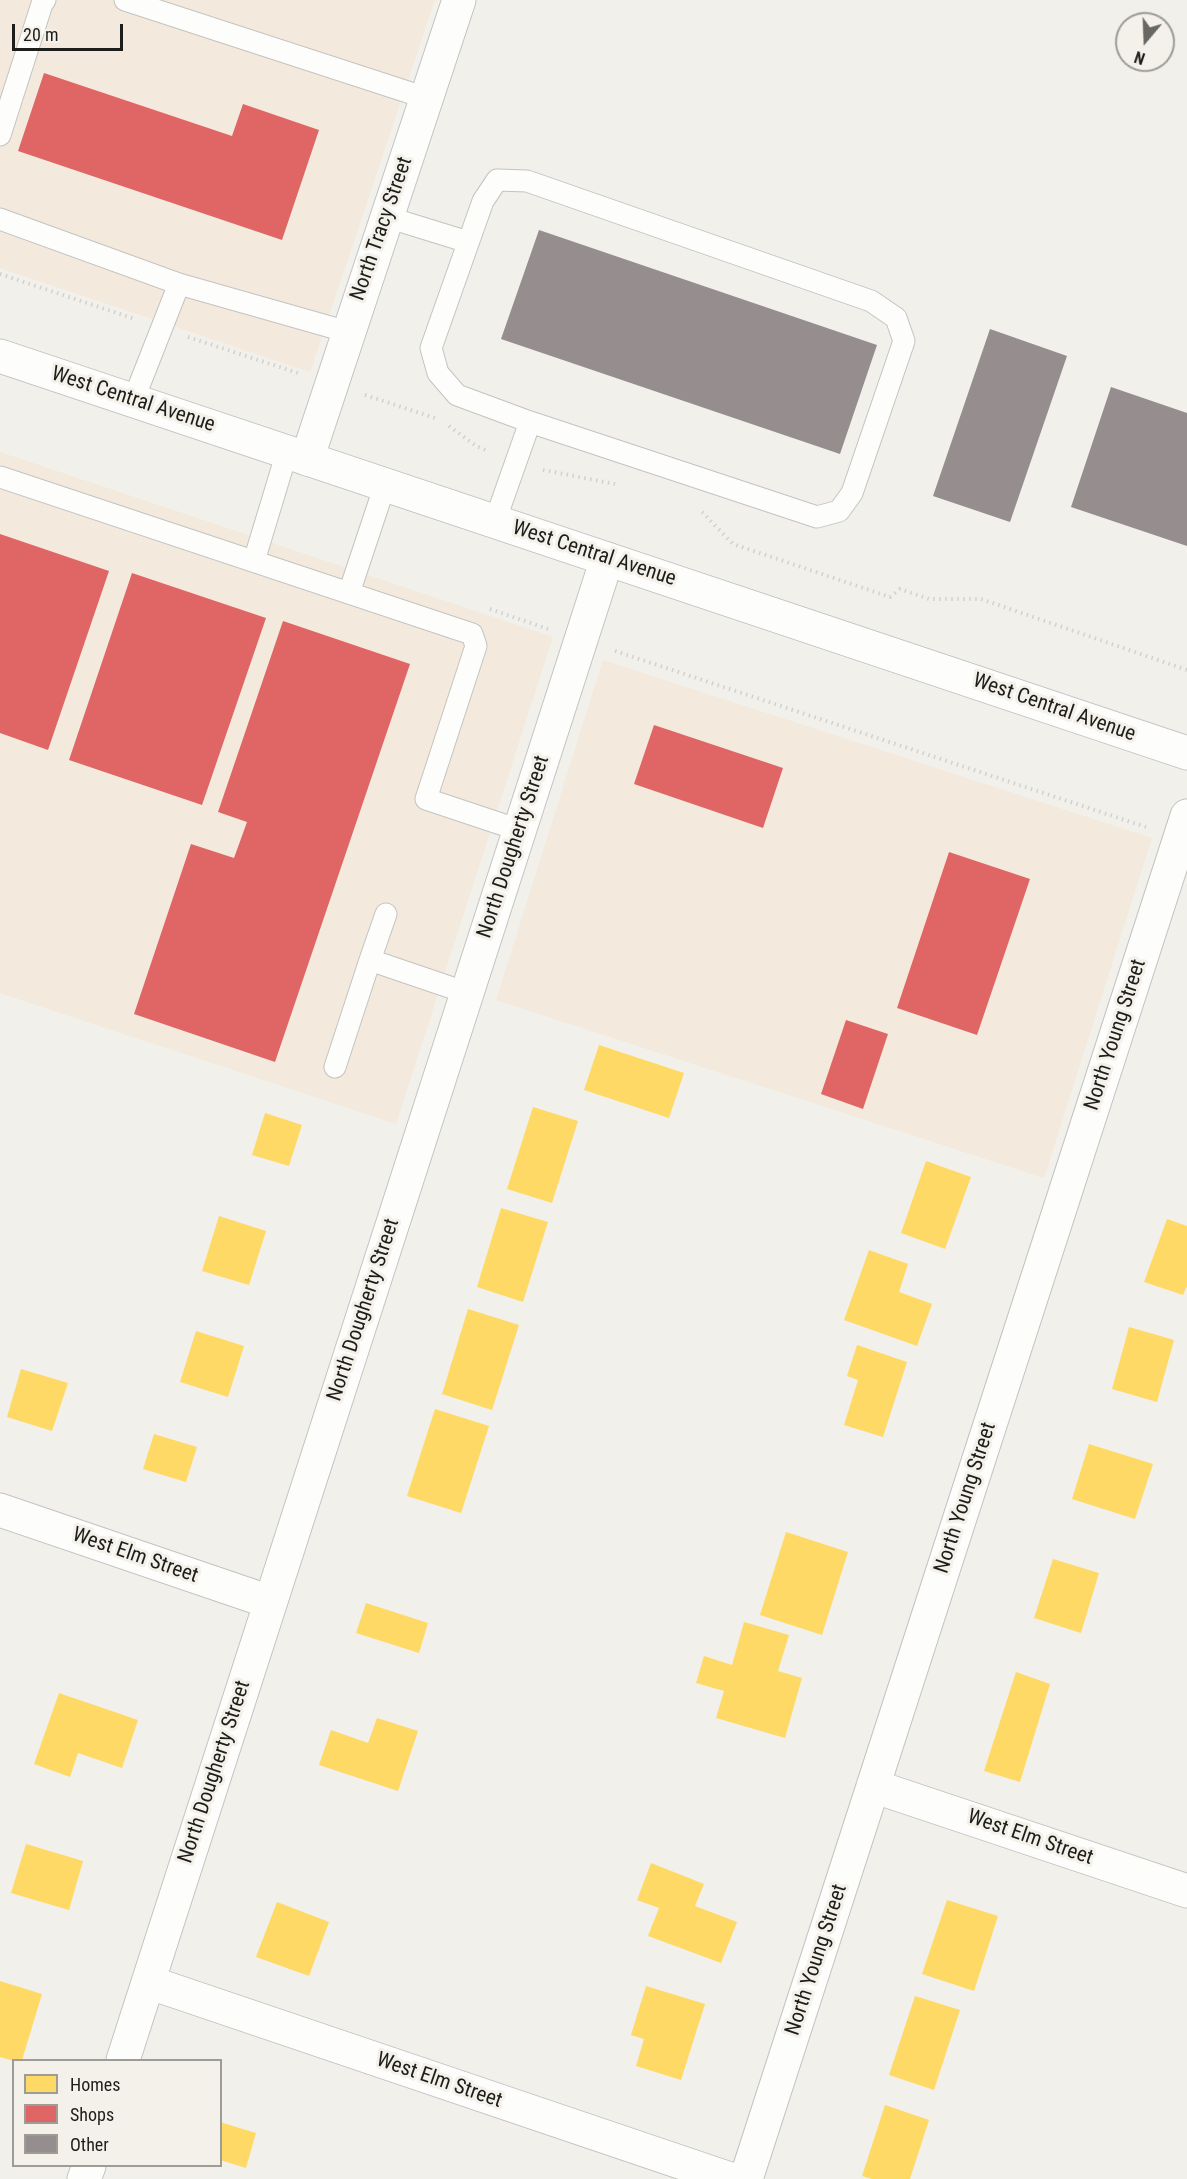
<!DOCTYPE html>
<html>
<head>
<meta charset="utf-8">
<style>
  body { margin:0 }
  #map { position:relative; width:1187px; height:2179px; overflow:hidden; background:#f1f0eb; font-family:"Roboto Condensed",sans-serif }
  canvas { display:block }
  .legend { position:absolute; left:12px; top:2059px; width:210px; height:108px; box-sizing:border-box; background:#f3f1e9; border:2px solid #9d9c96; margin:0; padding:8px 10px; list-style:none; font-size:18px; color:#1d1d1a }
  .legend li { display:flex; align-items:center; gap:12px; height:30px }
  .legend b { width:30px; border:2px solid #9d9c96 }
  .north { position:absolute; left:1115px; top:12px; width:60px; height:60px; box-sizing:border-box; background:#f3f1e9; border:2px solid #9d9c96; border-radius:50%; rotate:199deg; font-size:16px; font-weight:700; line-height:24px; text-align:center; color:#1d1d1a }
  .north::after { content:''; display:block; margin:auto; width:21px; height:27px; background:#676763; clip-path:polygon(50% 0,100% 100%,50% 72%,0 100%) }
  .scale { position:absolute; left:12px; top:24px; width:111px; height:27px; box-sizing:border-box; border:3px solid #1d1d1a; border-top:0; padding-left:8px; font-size:18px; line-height:21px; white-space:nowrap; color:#1d1d1a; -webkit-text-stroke:4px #f3f1e9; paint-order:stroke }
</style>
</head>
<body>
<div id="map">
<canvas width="1187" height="2179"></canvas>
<ul class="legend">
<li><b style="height:16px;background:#ffd966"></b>Homes</li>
<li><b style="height:16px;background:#e06666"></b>Shops</li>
<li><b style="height:16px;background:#968d8e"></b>Other</li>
</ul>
<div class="north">N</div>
<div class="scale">20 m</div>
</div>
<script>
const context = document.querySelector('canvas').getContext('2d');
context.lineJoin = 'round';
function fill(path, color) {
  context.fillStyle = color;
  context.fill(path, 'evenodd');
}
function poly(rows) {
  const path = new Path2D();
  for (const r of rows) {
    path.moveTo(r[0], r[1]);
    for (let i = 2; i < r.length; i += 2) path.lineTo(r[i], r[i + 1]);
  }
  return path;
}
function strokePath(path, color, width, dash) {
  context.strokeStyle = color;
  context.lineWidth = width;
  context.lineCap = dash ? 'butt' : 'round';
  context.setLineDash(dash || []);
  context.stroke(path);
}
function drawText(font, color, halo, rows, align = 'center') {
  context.font = font + ' "Roboto Condensed",sans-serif';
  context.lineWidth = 6;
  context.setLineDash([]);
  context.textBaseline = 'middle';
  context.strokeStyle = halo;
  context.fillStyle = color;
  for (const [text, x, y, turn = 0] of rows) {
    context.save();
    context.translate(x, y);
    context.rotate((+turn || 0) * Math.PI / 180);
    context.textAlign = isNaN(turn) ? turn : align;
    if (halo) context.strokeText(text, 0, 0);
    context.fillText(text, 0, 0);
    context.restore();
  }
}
fill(poly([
  [0,0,435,0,310,372,0,268],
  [0,452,553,637,396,1124,0,993],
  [603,660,1152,838,1044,1178,496,1000]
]), '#f3e9dd');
fill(poly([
  [599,1045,684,1073,669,1118,584,1090],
  [533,1107,578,1121,552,1203,507,1189],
  [265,1113,302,1125,289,1166,252,1155],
  [926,1161,971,1177,945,1249,901,1233],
  [501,1208,548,1222,523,1302,477,1287],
  [219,1216,266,1231,249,1285,202,1271],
  [1167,1219,1187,1226,1187,1286,1183,1295,1144,1282],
  [869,1250,908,1264,899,1292,932,1304,917,1346,844,1320],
  [468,1309,519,1325,492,1410,442,1394],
  [1129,1327,1174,1340,1157,1402,1112,1389],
  [196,1331,244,1346,228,1397,180,1382],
  [857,1345,907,1362,883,1437,844,1425,858,1380,847,1376],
  [21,1369,68,1383,52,1431,7,1417],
  [435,1409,489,1426,461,1513,407,1496],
  [154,1434,197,1447,186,1482,143,1469],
  [1089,1444,1153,1464,1135,1519,1072,1499],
  [786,1532,848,1552,822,1635,760,1615],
  [1053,1559,1099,1573,1081,1633,1034,1618],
  [366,1603,428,1623,419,1653,356,1633],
  [744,1622,789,1635,778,1671,802,1678,785,1738,716,1718,724,1691,696,1683,704,1656,732,1665],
  [1016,1672,1050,1684,1020,1782,984,1771],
  [59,1693,138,1720,122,1768,78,1753,70,1777,34,1764],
  [377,1718,418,1731,398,1791,319,1765,331,1730,368,1743],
  [26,1844,83,1861,69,1910,11,1893],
  [651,1863,704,1884,695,1906,737,1922,721,1963,648,1936,659,1908,637,1900],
  [947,1900,998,1916,974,1991,922,1974],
  [277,1902,329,1922,309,1976,256,1957],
  [0,1981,42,1994,22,2060,14,2061,0,2057],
  [646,1986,705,2004,681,2080,636,2066,644,2039,631,2035],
  [915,1996,960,2010,934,2090,889,2075],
  [885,2105,929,2120,910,2179,872,2179,862,2176],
  [220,2122,256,2133,246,2168,220,2160]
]), '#ffd966');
fill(poly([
  [44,73,232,136,243,104,319,130,282,240,18,151],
  [0,534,109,571,48,750,0,733],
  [132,573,266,618,202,805,69,760],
  [283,621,410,664,275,1062,134,1014,191,844,234,858,247,822,218,812],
  [654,725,783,768,763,828,634,784],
  [949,852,1030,879,977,1035,897,1008],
  [846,1020,888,1034,863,1109,821,1094]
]), '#e06666');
fill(poly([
  [539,230,877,345,840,454,501,339],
  [990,329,1067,356,1010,522,933,496],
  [1111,387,1187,413,1187,546,1071,507]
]), '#968d8e');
const service = poly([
  [125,0,426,98],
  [0,135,42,4,45,0],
  [387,217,468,242],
  [0,219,179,284,348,332],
  [133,401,179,284],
  [0,477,472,634,476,646,426,799,519,830],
  [495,521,530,422,817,517,839,511,852,493,904,341,896,318,871,301,527,181,497,180,483,201,431,348,438,373,457,395,530,422],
  [254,561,287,452],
  [349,593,385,485],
  [370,960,386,914],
  [335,1067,370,960,467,993]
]);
const minor = poly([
  [307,459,459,0],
  [0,1510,270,1602],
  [873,1786,1187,1891],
  [148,1982,730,2179],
  [123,2060,607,559],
  [84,2179,89,2166],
  [746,2179,1187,816]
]);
const secondary = poly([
  [0,356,1187,753]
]);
strokePath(service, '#c4c3c0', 23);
strokePath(minor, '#c4c3c0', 35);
strokePath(secondary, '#c4c3c0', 35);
strokePath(poly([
  [0,274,135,319],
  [188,337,298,373],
  [365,395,438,419],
  [449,426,476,446,488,451],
  [543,470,615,484],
  [702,512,733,544,890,597,900,589,929,599,981,599,1187,670],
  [490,609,548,629],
  [615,651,1146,827]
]), '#d1d1cf', 4, [1.5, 4.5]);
strokePath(service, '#fdfdfc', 21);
strokePath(minor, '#fdfdfc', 33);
strokePath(secondary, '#fdfdfc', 33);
drawText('21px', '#1d1d1a', '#f3f1e9', [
  ["North Tracy Street",382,229,-71],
  ["West Central Avenue",133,400,18],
  ["West Central Avenue",594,554,18],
  ["West Central Avenue",1054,708,19],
  ["North Dougherty Street",514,847,-72],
  ["North Young Street",1116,1035,-72],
  ["North Dougherty Street",364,1310,-72],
  ["North Young Street",966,1498,-72],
  ["West Elm Street",135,1556,19],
  ["North Dougherty Street",215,1772,-72],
  ["West Elm Street",1030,1838,19],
  ["North Young Street",817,1960,-72],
  ["West Elm Street",439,2081,19]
]);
</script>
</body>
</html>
